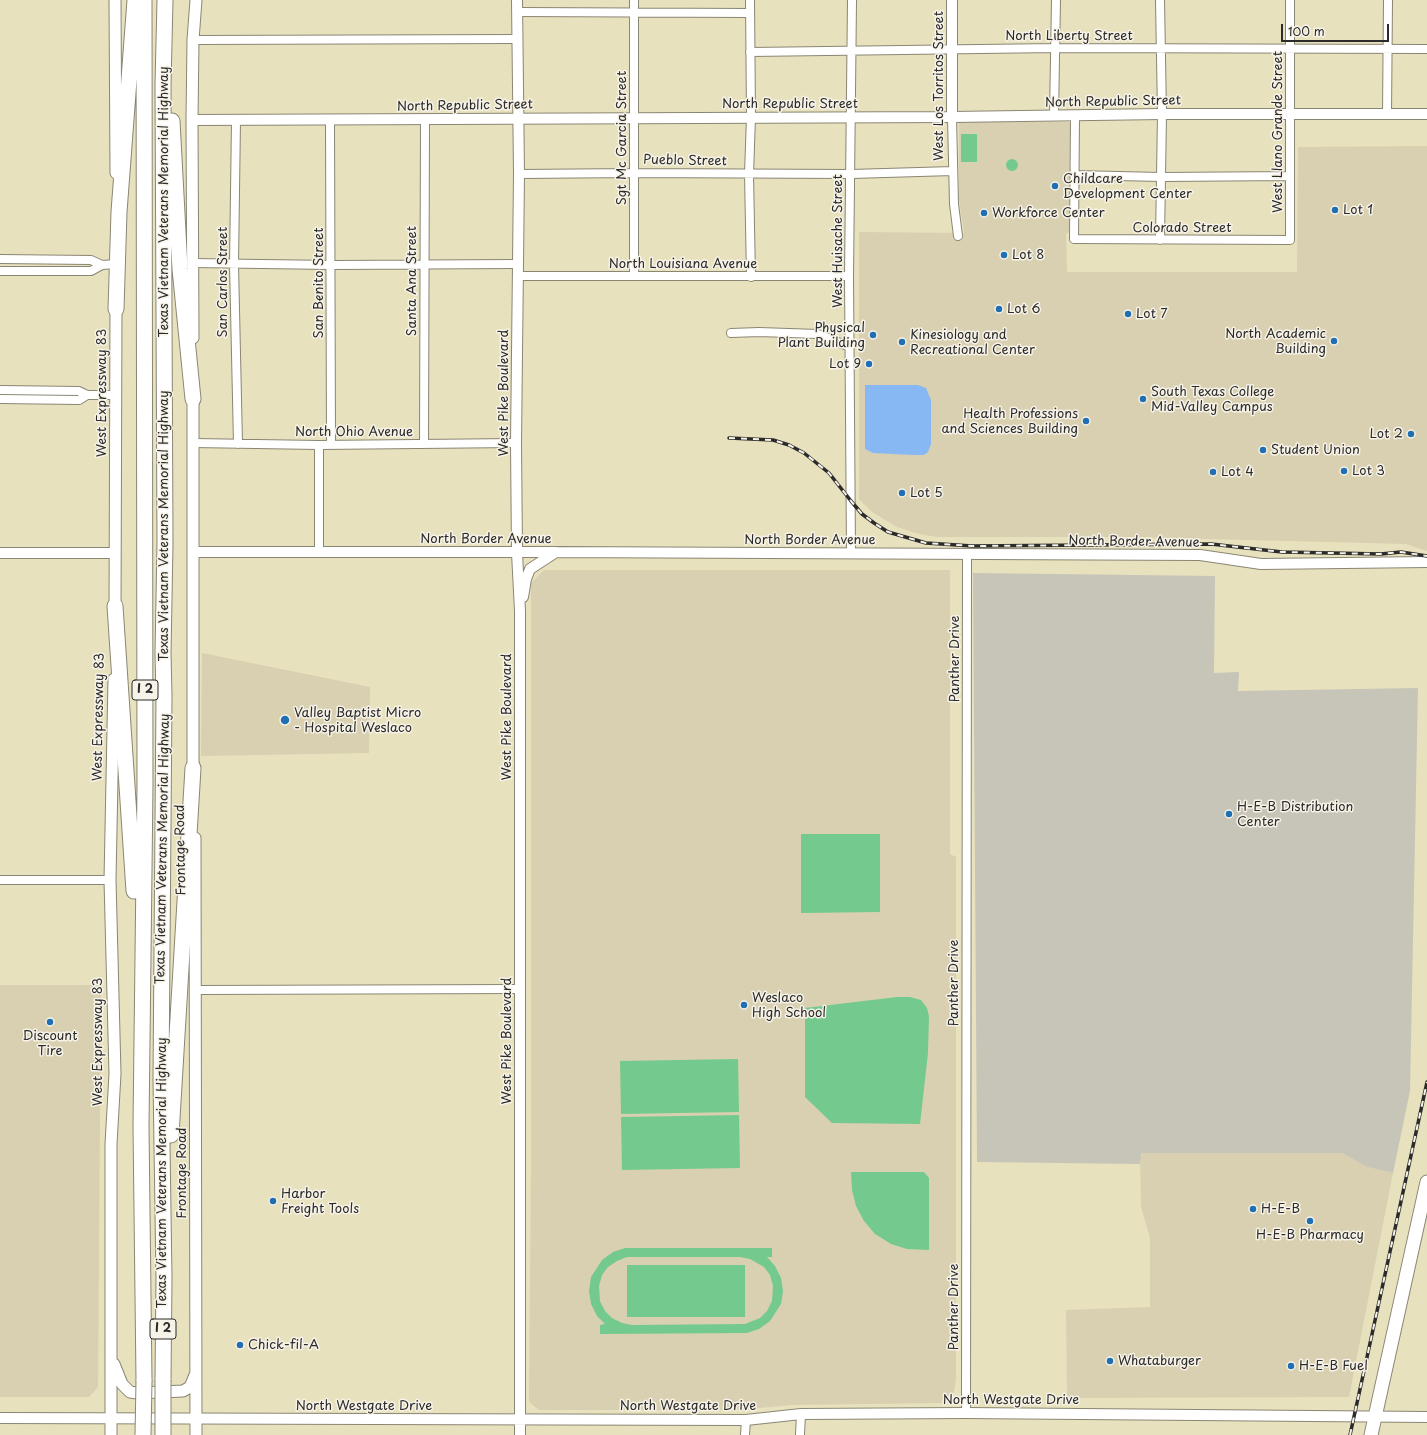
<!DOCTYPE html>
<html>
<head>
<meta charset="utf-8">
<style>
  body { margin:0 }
  #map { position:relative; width:1427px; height:1435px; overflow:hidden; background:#e8e1bd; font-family:"Playpen Sans",sans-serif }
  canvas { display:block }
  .scale { position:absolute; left:1281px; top:24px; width:108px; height:18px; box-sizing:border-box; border:2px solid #2b2b2b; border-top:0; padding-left:5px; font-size:12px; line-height:14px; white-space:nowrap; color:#2b2b2b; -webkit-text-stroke:3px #f7f3e8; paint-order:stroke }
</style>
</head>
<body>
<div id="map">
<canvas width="1427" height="1435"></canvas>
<div class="scale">100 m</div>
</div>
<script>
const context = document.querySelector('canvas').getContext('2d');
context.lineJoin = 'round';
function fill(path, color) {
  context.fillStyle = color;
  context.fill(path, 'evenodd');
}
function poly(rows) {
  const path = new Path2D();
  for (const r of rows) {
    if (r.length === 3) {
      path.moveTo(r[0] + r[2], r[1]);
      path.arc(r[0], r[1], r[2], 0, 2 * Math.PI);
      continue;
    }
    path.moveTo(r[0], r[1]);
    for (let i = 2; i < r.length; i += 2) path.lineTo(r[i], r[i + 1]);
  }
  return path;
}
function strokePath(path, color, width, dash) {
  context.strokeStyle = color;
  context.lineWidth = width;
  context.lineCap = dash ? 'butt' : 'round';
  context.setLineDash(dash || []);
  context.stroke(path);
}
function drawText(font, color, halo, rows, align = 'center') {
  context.font = font + ' "Playpen Sans",sans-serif';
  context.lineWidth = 3;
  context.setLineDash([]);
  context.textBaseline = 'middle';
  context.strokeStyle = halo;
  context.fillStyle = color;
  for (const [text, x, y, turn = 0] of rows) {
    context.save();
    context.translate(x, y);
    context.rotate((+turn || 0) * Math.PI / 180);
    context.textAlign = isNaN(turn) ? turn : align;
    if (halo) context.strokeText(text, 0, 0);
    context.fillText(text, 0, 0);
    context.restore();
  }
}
fill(poly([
  [960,122,1068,122,1070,123,1069,232,1066,234,1067,272,1297,272,1298,147,1427,146,1427,551,1406,544,1130,537,937,537,919,534,897,527,872,512,859,499,859,232,964,233,959,199,959,123],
  [544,570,950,570,950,854,956,857,956,1379,954,1392,941,1403,792,1405,738,1410,539,1410,531,1404,529,1400,531,1153,531,583],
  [202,653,370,687,369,753,201,756],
  [0,985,101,985,98,1387,89,1397,0,1397],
  [1140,1153,1342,1153,1367,1167,1393,1173,1349,1397,1067,1398,1066,1310,1150,1307,1150,1238,1141,1207]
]), '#d8d0b1');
fill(poly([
  [973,573,1215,576,1214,673,1239,672,1238,691,1418,688,1410,1091,1393,1173,1367,1167,1342,1153,1141,1153,1140,1164,977,1162]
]), '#c6c5b8');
fill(poly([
  [961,134,977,134,977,162,961,162],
  [1012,165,6],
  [801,834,880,834,880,912,801,913],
  [897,997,910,997,921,1000,927,1008,929,1016,928,1053,920,1124,832,1123,805,1097,805,1008],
  [738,1059,739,1112,621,1114,620,1061],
  [739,1115,740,1168,622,1170,621,1117],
  [851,1172,924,1172,929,1178,929,1250,907,1249,891,1244,875,1234,864,1221,856,1206,852,1190],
  [625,1248,772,1248,772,1257,767,1257,775,1266,781,1278,783,1291,781,1304,770,1321,759,1329,747,1333,600,1334,600,1325,605,1324,597,1316,591,1304,589,1291,591,1277,602,1260,613,1252],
  [627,1257,740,1257,750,1259,764,1267,770,1275,773,1286,772,1301,767,1311,760,1318,745,1324,632,1325,622,1323,612,1318,605,1311,600,1301,599,1286,602,1275,608,1267,617,1261],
  [627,1265,745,1265,745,1317,627,1317]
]), '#74ca8e');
fill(poly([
  [865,385,918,385,926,388,931,400,931,444,928,452,924,455,914,455,873,453,865,449]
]), '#87b8f3');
const minor = poly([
  [750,0,751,117,749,174,751,277],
  [1160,0,1162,114,1160,240],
  [517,12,750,13],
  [193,40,517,39],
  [750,52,1056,48,1427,49],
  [1387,114,1388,0],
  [1054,116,1056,0],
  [1075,116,1074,239,1290,240,1290,0],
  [952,117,954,204,958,236],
  [236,120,234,264,238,444],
  [330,120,331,445],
  [519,174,634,173,851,174,953,171],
  [1075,175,1161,177,1290,176],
  [0,259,91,260,102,265,116,264],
  [193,263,331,265,517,264],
  [0,271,91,271,102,265],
  [634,275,634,0],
  [517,276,849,276],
  [731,333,759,332,818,334,850,347],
  [0,390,79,391,87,395,116,395],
  [0,399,79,400,87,395],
  [193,443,319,445,516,443],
  [424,444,425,119],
  [319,552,319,445],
  [851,553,849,276,852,0],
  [0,880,110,880],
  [196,990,520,989],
  [966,1413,967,554],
  [745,1435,746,1420],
  [800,1435,801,1414]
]);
const tertiary = poly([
  [517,0,519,174,516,443,517,553,520,611,520,1435],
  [952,0,952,117],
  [192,120,952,117,1162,114,1427,114],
  [193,552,556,552,1200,555,1261,564,1427,562],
  [0,553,114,553],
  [523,597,526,579,530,569,556,552],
  [0,1418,746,1420,801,1414,966,1413,1427,1417]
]);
const secondary = poly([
  [115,0,116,173],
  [193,338,192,120,193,40,196,0],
  [193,392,193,774],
  [115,613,116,303],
  [195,838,196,1435],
  [114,1364,122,1384,130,1392,137,1393,183,1391,190,1387,195,1375],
  [111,1435,111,1144,115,1074,110,880,114,679]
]);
const primary = poly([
  [1371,1435,1427,1182]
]);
const motorway = poly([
  [172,121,180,269,193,399],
  [116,309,119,212,135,0],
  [115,606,134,891],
  [171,1135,193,768],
  [163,1380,164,1278,161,1079,164,696,163,653,165,543,163,85,165,0],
  [144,1381,141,1126,145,785,144,0]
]);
strokePath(minor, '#8a8674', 10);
strokePath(tertiary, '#8a8674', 12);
strokePath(secondary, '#8a8674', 13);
strokePath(primary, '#8a8674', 15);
strokePath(motorway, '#8a8674', 17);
strokePath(minor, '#fff', 8);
strokePath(tertiary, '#fff', 10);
strokePath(secondary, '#fff', 11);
strokePath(primary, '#fff', 13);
strokePath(motorway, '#fff', 15);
const rail = poly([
  [729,438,773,440,789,445,804,453,829,473,851,501,862,514,874,523,888,532,926,543,972,546,1211,544,1282,552,1381,554,1401,552,1427,556],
  [1350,1435,1427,1082]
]);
strokePath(rail, '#2b2b2b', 3.5);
strokePath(rail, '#f7f3e8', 2, [6]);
const motorwayBridge = poly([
  [143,1435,144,1381],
  [163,1435,163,1380]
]);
strokePath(motorwayBridge, '#8a8674', 17, []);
strokePath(motorwayBridge, '#fff', 15);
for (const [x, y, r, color] of [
  [1055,186,4,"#1f6fb2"],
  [1335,210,4,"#1f6fb2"],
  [984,213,4,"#1f6fb2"],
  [1004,255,4,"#1f6fb2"],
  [999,309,4,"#1f6fb2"],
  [1128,314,4,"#1f6fb2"],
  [873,335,4,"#1f6fb2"],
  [1334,341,4,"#1f6fb2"],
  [902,342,4,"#1f6fb2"],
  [869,364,4,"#1f6fb2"],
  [1143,399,4,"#1f6fb2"],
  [1086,421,4,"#1f6fb2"],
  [1411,434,4,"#1f6fb2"],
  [1263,450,4,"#1f6fb2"],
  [1344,471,4,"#1f6fb2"],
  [1213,472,4,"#1f6fb2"],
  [902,493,4,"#1f6fb2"],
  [285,720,5,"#1f6fb2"],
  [1229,814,4,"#1f6fb2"],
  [744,1005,4,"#1f6fb2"],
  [50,1022,4,"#1f6fb2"],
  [273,1201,4,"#1f6fb2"],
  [1253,1209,4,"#1f6fb2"],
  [1310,1221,4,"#1f6fb2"],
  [240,1345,4,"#1f6fb2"],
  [1110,1361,4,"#1f6fb2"],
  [1291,1366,4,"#1f6fb2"]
]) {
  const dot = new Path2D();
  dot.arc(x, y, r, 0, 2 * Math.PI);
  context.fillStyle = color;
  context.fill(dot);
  strokePath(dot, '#f7f3e8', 1.5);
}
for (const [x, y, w] of [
  [145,690,26],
  [163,1329,26]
]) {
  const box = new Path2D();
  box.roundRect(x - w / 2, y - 10, w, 20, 3);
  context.fillStyle = '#f7f3e8';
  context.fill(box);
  strokePath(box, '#2b2b2b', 1);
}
drawText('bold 12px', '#2b2b2b', null, [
  ["I 2",145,690],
  ["I 2",163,1329]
]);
drawText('13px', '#2b2b2b', '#f7f3e8', [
  ["North Liberty Street",1069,36],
  ["West Los Torritos Street",939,86,-90],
  ["North Republic Street",1113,102,-1],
  ["North Republic Street",790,104],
  ["North Republic Street",465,106,-1],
  ["West Llano Grande Street",1278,132,-90],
  ["Sgt Mc Garcia Street",622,138,-90],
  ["Pueblo Street",685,161,1],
  ["Texas Vietnam Veterans Memorial Highway",164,202,-90],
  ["Colorado Street",1182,228],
  ["West Huisache Street",838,241,-90],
  ["North Louisiana Avenue",683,264],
  ["Santa Ana Street",412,281,-90],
  ["San Carlos Street",223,282,-90],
  ["San Benito Street",319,283,-90],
  ["West Expressway 83",102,393,-90],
  ["West Pike Boulevard",504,393,-90],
  ["North Ohio Avenue",354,432],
  ["Texas Vietnam Veterans Memorial Highway",164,526,-90],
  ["North Border Avenue",486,539],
  ["North Border Avenue",810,540],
  ["North Border Avenue",1134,542,1],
  ["Panther Drive",955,659,-90],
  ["West Expressway 83",99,717,-89],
  ["West Pike Boulevard",507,717,-90],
  ["Texas Vietnam Veterans Memorial Highway",163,849,-89],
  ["Frontage Road",181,850,-91],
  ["Panther Drive",954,983,-90],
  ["West Pike Boulevard",507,1041,-90],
  ["West Expressway 83",98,1042,-90],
  ["Texas Vietnam Veterans Memorial Highway",162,1173,-90],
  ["Frontage Road",182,1173,-90],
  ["Panther Drive",954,1307,-90],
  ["North Westgate Drive",1011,1400],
  ["North Westgate Drive",364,1406],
  ["North Westgate Drive",688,1406]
]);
drawText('13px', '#2b2b2b', '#f7f3e8', [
  ["Childcare",1063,179],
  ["Development Center",1063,194],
  ["Lot 1",1343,210],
  ["Workforce Center",992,213],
  ["Lot 8",1012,255],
  ["Lot 6",1007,309],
  ["Lot 7",1136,314],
  ["Physical",865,328,"right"],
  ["Plant Building",865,343,"right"],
  ["North Academic",1326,334,"right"],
  ["Building",1326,349,"right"],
  ["Kinesiology and",910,335],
  ["Recreational Center",910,350],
  ["Lot 9",861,364,"right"],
  ["South Texas College",1151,392],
  ["Mid-Valley Campus",1151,407],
  ["Health Professions",1078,414,"right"],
  ["and Sciences Building",1078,429,"right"],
  ["Lot 2",1403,434,"right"],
  ["Student Union",1271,450],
  ["Lot 3",1352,471],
  ["Lot 4",1221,472],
  ["Lot 5",910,493],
  ["Valley Baptist Micro",294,713],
  ["- Hospital Weslaco",294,728],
  ["H-E-B Distribution",1237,807],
  ["Center",1237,822],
  ["Weslaco",752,998],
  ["High School",752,1013],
  ["Discount",50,1036,"center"],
  ["Tire",50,1051,"center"],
  ["Harbor",281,1194],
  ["Freight Tools",281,1209],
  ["H-E-B",1261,1209],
  ["H-E-B Pharmacy",1310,1235,"center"],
  ["Chick-fil-A",248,1345],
  ["Whataburger",1118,1361],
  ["H-E-B Fuel",1299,1366]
], 'left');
</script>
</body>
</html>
